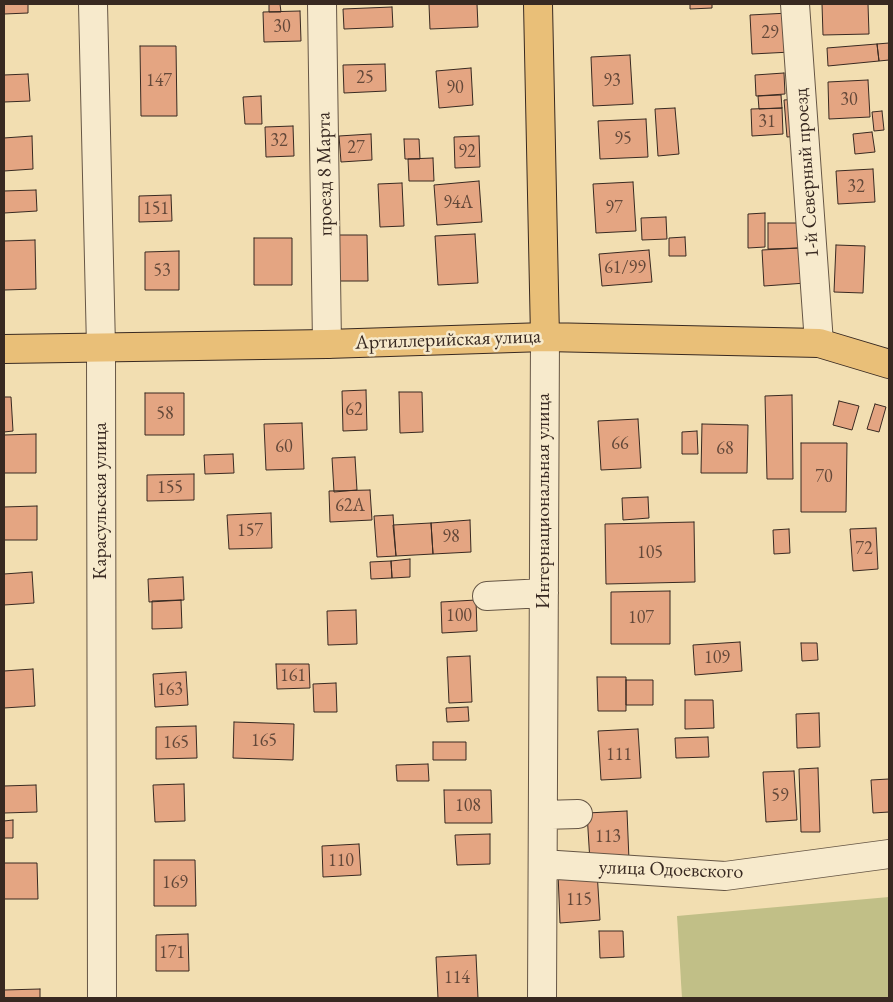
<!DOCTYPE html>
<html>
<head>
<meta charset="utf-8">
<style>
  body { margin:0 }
  #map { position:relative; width:893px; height:1002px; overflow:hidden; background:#f2deb1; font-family:"EB Garamond",serif }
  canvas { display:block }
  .frame { position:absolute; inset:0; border:5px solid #382921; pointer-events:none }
</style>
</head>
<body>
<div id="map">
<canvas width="893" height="1002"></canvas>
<div class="frame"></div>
</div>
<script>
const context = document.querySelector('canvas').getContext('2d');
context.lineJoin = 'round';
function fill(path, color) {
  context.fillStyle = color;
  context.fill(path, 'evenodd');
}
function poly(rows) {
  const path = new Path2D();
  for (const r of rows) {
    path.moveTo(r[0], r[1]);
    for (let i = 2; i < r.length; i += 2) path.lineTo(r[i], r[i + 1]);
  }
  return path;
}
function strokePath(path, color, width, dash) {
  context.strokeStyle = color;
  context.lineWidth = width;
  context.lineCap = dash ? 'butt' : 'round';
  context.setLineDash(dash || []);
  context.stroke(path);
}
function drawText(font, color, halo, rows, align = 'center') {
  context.font = font + ' "EB Garamond",serif';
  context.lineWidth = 5;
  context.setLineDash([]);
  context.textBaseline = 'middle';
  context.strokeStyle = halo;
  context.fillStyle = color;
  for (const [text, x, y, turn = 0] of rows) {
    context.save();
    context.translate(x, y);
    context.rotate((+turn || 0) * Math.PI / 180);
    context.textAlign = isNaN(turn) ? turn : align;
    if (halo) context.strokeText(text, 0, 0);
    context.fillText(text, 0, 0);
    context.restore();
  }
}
fill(poly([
  [889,897,889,998,682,998,677,916]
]), '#c1bf87');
const building = poly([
  [4,4,28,4,28,13,4,14,4,4],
  [269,4,280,4,281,12,269,12,269,4],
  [429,4,477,4,478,27,430,29,429,4],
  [690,4,712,4,712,8,690,9,690,4],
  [822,4,868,4,869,34,823,35,822,4],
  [392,7,393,27,344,29,343,9,392,7],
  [300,11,301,41,264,42,263,12,300,11],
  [789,13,791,52,752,54,750,15,789,13],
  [889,43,889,60,879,61,877,44,889,43],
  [877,44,879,61,828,66,827,48,877,44],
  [140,46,176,46,177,116,141,116,140,46],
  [630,55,633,104,593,106,591,57,630,55],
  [385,64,386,91,344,93,343,65,385,64],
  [471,68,473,105,439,108,436,71,471,68],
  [784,73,785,94,756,96,755,75,784,73],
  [28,74,30,101,4,102,4,75,28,74],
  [868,80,870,117,829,119,828,82,868,80],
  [781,95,782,108,759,109,758,96,781,95],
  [261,96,262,124,245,124,243,97,261,96],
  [798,99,800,136,787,137,784,100,798,99],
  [675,108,679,154,658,156,655,109,675,108],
  [782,108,783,134,752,136,751,109,782,108],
  [882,111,884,130,874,131,872,112,882,111],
  [646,119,648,157,600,159,598,121,646,119],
  [293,126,294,156,266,157,265,127,293,126],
  [872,132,875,152,855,154,853,134,872,132],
  [371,134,372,160,341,162,339,136,371,134],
  [32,136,33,169,4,171,4,138,32,136],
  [479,136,480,167,455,168,454,137,479,136],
  [404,139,419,139,420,159,405,159,404,139],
  [433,158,434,181,409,181,408,159,433,158],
  [873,169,875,202,838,204,836,171,873,169],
  [479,181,482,222,437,225,434,185,479,181],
  [633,182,636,231,596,233,593,184,633,182],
  [402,183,404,226,380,227,378,184,402,183],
  [36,190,37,211,4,213,4,191,36,190],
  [171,195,172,221,139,222,139,196,171,195],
  [765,213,765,247,748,248,748,214,765,213],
  [666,217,667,239,642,240,641,218,666,217],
  [768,223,799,223,799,248,768,249,768,223],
  [475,234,478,283,438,285,435,236,475,234],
  [335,235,367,235,368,281,336,281,335,235],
  [685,237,686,256,669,256,669,238,685,237],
  [254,238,292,238,292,285,254,285,254,238],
  [35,240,36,289,4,290,4,241,35,240],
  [836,245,865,246,863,293,834,292,836,245],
  [799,248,806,283,764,286,762,250,799,248],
  [649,250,652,282,602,286,599,254,649,250],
  [179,251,179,290,145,290,145,252,179,251],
  [366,390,367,430,343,431,342,391,366,390],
  [399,392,422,392,423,432,400,433,399,392],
  [145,393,184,393,184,435,145,435,145,393],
  [792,395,793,479,767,479,765,396,792,395],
  [4,397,11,397,13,431,4,432,4,397],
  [839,401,859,406,852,430,833,425,839,401],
  [875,404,886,407,879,432,867,429,875,404],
  [638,419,641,468,601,470,598,421,638,419],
  [302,423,304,469,266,470,264,424,302,423],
  [702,424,748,425,747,473,701,473,702,424],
  [697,431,698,454,682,454,682,432,697,431],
  [36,434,36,473,4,473,4,435,36,434],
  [801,443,847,443,846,512,801,512,801,443],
  [233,454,234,473,205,474,204,455,233,454],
  [355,457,357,490,334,492,332,458,355,457],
  [194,474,194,500,147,501,147,475,194,474],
  [370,490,372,520,330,522,329,491,370,490],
  [648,497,649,518,623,520,622,498,648,497],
  [37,506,37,540,4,540,4,507,37,506],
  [271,513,272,548,229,549,227,515,271,513],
  [393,515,396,556,377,557,374,516,393,515],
  [470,520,471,552,433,554,431,523,470,520],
  [694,522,695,582,606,584,605,524,694,522],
  [431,523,433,554,396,556,393,525,431,523],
  [876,528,878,569,853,571,850,529,876,528],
  [789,529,790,553,774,554,773,530,789,529],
  [410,559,410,577,392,578,391,561,410,559],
  [391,561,392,578,371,579,370,562,391,561],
  [32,572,34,603,4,605,4,574,32,572],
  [183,577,184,600,149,602,148,579,183,577],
  [670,591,670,644,611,644,611,592,670,591],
  [181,600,182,628,152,629,152,601,181,600],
  [476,600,477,631,442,633,441,602,476,600],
  [356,610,357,644,328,645,327,611,356,610],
  [740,642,742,671,695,675,693,645,740,642],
  [801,643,817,643,818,660,802,661,801,643],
  [470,656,472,702,449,703,447,657,470,656],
  [276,664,309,664,310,688,277,689,276,664],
  [33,669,35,706,4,708,4,671,33,669],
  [186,672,188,705,155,707,153,674,186,672],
  [597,677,626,677,626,711,598,711,597,677],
  [626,680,653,680,653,705,626,705,626,680],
  [336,683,337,712,314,712,313,684,336,683],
  [685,700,713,700,714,728,685,729,685,700],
  [468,707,469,721,447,722,446,708,468,707],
  [819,713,820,747,797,748,796,714,819,713],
  [234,722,294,724,293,760,233,758,234,722],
  [196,726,197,758,156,759,156,727,196,726],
  [638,729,641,778,601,780,598,731,638,729],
  [708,737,709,757,676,758,675,738,708,737],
  [433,742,466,742,466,760,433,760,433,742],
  [428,764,429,781,397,781,396,765,428,764],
  [818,768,820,832,801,832,799,769,818,768],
  [794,771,797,820,766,822,763,772,794,771],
  [889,779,889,812,873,813,871,780,889,779],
  [184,784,185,821,155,822,153,785,184,784],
  [36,785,37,812,4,813,4,786,36,785],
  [444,790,491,790,492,823,445,823,444,790],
  [627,811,629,860,590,862,587,813,627,811],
  [13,820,13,838,4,838,4,821,13,820],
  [490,834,490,864,457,865,455,835,490,834],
  [359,844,361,875,323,877,322,846,359,844],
  [154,860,195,860,196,906,154,906,154,860],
  [4,863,37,863,38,899,4,899,4,863],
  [597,871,600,920,560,923,558,873,597,871],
  [599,931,623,931,624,957,600,958,599,931],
  [188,934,189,971,156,971,156,935,188,934],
  [476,955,478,998,438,998,436,957,476,955],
  [40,989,40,998,4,998,4,990,40,989]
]);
fill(building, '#e4a582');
strokePath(building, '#382921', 1);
const minor = poly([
  [93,4,101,347,102,998],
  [322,4,327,344],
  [795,4,819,343],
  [487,596,544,593],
  [543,815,578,814],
  [543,868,557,865,725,876,889,854],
  [542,998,545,337]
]);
const major = poly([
  [538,4,545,337],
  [4,349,327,344,545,337,819,343,889,364]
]);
strokePath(minor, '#665645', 30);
strokePath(major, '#382921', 30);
strokePath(minor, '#f7eacc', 28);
strokePath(major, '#e9bf78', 28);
drawText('18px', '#634839', null, [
  ["30",282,27],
  ["29",770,33],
  ["25",365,78],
  ["147",159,81],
  ["93",612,81],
  ["90",455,88],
  ["30",849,100],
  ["31",767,122],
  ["95",623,139],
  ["32",279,141],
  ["27",356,148],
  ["92",467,152],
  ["32",856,187],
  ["94А",458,203],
  ["97",614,208],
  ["151",156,209],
  ["61/99",625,268],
  ["53",162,271],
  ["62",354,410],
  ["58",165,414],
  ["66",620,444],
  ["60",284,447],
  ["68",725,449],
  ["70",824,477],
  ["155",170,488],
  ["62А",350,506],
  ["157",250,531],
  ["98",451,537],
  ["72",864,549],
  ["105",650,553],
  ["100",459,616],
  ["107",641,618],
  ["109",717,658],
  ["161",293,676],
  ["163",170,690],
  ["165",264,741],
  ["165",176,743],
  ["111",619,755],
  ["59",780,796],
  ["108",468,806],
  ["113",608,837],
  ["110",341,861],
  ["169",175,883],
  ["115",579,900],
  ["171",172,953],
  ["114",457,978]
]);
drawText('20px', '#382921', '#f7eacc', [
  ["1-й Северный проезд",807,173,-94],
  ["проезд 8 Марта",325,174,-91],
  ["Артиллерийская улица",448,340,-2],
  ["Карасульская улица",101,501,-90],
  ["Интернациональная улица",544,501,-90],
  ["улица Одоевского",671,870,2]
]);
</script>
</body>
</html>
